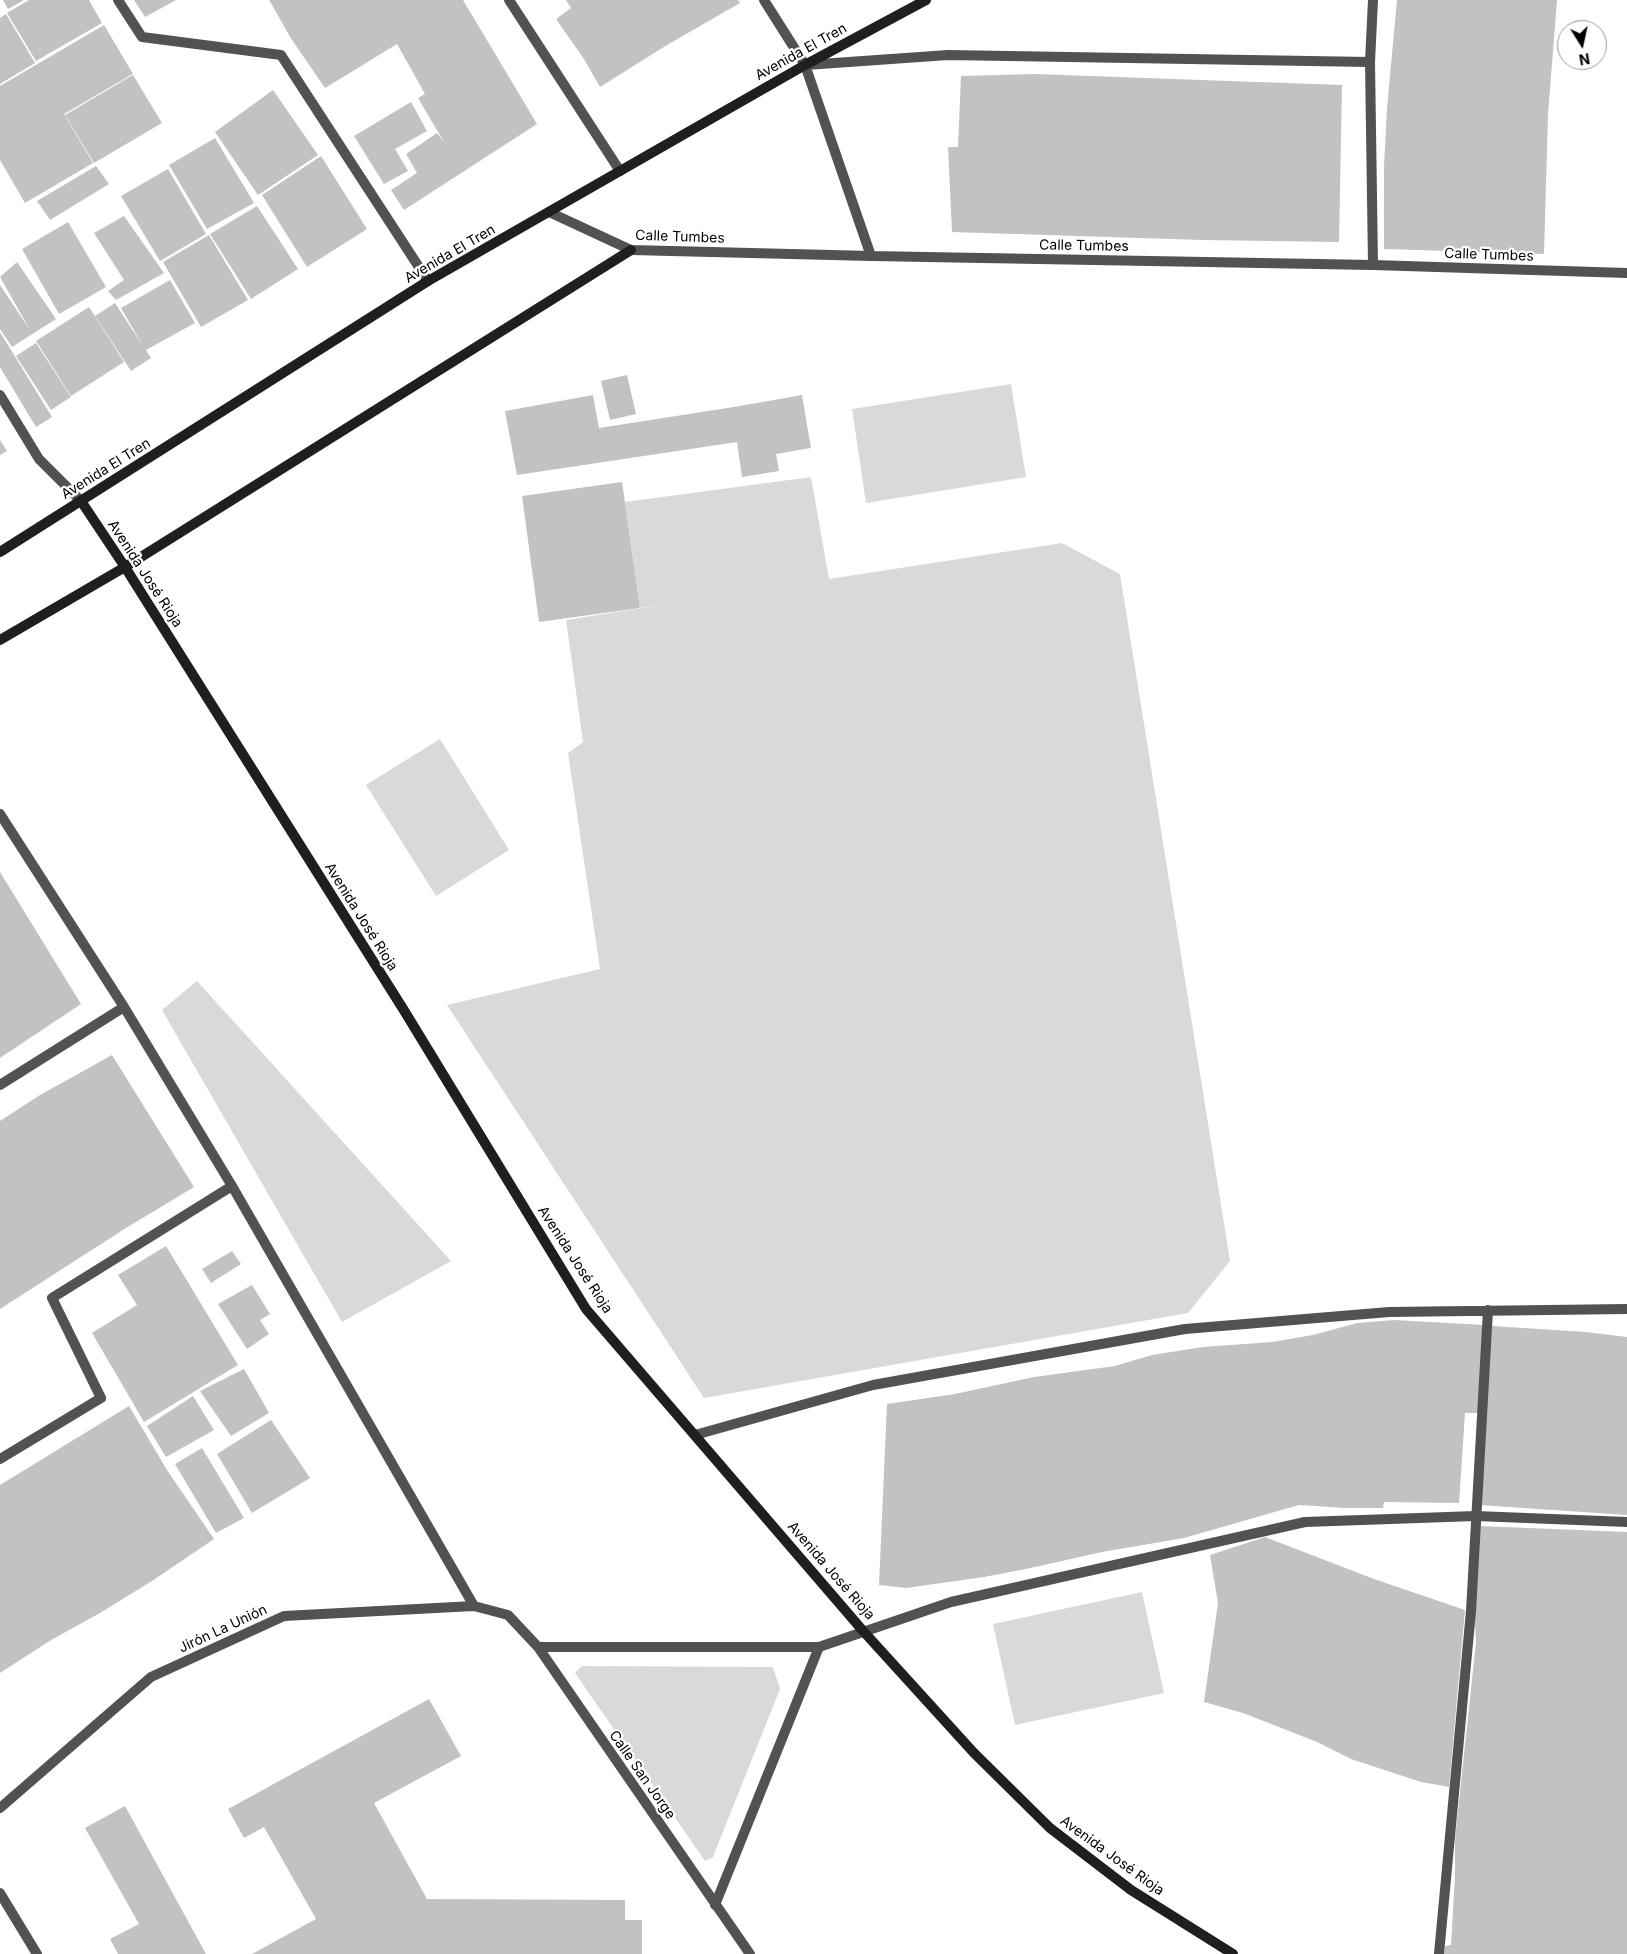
<!DOCTYPE html>
<html>
<head>
<meta charset="utf-8">
<style>
  body { margin:0 }
  #map { position:relative; width:1627px; height:1954px; overflow:hidden; background:#fff; font-family:Inter,sans-serif }
  canvas { display:block }
  .north { position:absolute; left:1557px; top:20px; width:50px; height:50px; box-sizing:border-box; background:#fff; border:1px solid #999; border-radius:50%; rotate:170deg; font-size:14px; font-weight:700; line-height:20px; text-align:center; color:#000 }
  .north::after { content:''; display:block; margin:auto; width:18px; height:22px; background:#000; clip-path:polygon(50% 0,100% 100%,50% 72%,0 100%) }
</style>
</head>
<body>
<div id="map">
<canvas width="1627" height="1954"></canvas>
<div class="north">N</div>
</div>
<script>
const context = document.querySelector('canvas').getContext('2d');
context.lineJoin = 'round';
function fill(path, color) {
  context.fillStyle = color;
  context.fill(path, 'evenodd');
}
function poly(rows) {
  const path = new Path2D();
  for (const r of rows) {
    path.moveTo(r[0], r[1]);
    for (let i = 2; i < r.length; i += 2) path.lineTo(r[i], r[i + 1]);
  }
  return path;
}
function strokePath(path, color, width, dash) {
  context.strokeStyle = color;
  context.lineWidth = width;
  context.lineCap = dash ? 'butt' : 'round';
  context.setLineDash(dash || []);
  context.stroke(path);
}
function drawText(font, color, halo, rows, align = 'center') {
  context.font = font + ' Inter,sans-serif';
  context.lineWidth = 4.5;
  context.setLineDash([]);
  context.textBaseline = 'middle';
  context.strokeStyle = halo;
  context.fillStyle = color;
  for (const [text, x, y, turn = 0] of rows) {
    context.save();
    context.translate(x, y);
    context.rotate((+turn || 0) * Math.PI / 180);
    context.textAlign = isNaN(turn) ? turn : align;
    if (halo) context.strokeText(text, 0, 0);
    context.fillText(text, 0, 0);
    context.restore();
  }
}
fill(poly([
  [1011,384,1026,477,866,503,852,409],
  [811,477,829,579,1062,543,1120,574,1230,1261,1188,1313,704,1398,447,1005,600,969,568,753,583,742,566,620,667,604,640,608,625,502],
  [440,739,509,850,436,896,366,785],
  [197,981,451,1261,342,1322,162,1010],
  [1142,1592,1164,1693,1015,1725,993,1624],
  [582,1666,773,1667,780,1689,713,1857,705,1861,575,1673]
]), '#d9d9d9');
fill(poly([
  [3,0,24,0,8,9],
  [29,0,89,0,102,23,36,61,7,13],
  [134,0,176,0,145,17],
  [269,0,463,0,537,124,404,210,391,190,417,173,406,154,437,133,444,142,418,98,425,94,397,44,325,88,292,40],
  [566,0,738,0,740,3,667,45,600,87,584,59,556,19,571,8],
  [1397,0,1557,0,1548,114,1544,254,1384,249,1384,166,1387,108],
  [6,14,35,63,0,84,0,18],
  [104,25,133,74,64,114,93,163,25,203,0,160,0,86],
  [1034,74,1342,85,1339,242,1203,240,952,232,948,147,958,147,961,76],
  [133,75,162,123,94,163,65,115],
  [273,90,318,155,258,195,215,132],
  [411,102,427,131,395,149,408,171,384,184,354,136],
  [215,138,254,203,207,229,169,165],
  [321,156,367,229,307,267,262,195],
  [96,166,109,184,50,220,37,201],
  [168,169,206,234,160,261,121,196],
  [257,206,298,269,251,299,210,234],
  [124,216,164,273,116,300,108,291,124,280,94,233],
  [68,222,106,287,59,314,22,249],
  [209,235,248,300,201,327,163,262],
  [17,262,56,319,12,347,0,329,0,285,30,330,0,277],
  [170,280,195,323,146,350,151,358,131,371,95,316,115,303,143,346,121,308],
  [89,307,124,362,71,396,36,341],
  [0,332,52,417,36,427,0,367],
  [36,343,71,397,51,410,16,356],
  [627,375,636,414,610,420,601,381],
  [593,395,599,428,734,407,802,395,811,448,776,454,779,471,742,477,737,442,517,475,505,411],
  [0,440,7,451,0,455],
  [622,482,640,608,539,622,522,496],
  [0,872,81,1004,0,1058],
  [112,1055,194,1187,126,1228,0,1309,0,1121,40,1095],
  [166,1246,238,1365,144,1422,92,1333,137,1305,118,1275],
  [232,1251,241,1264,211,1283,202,1269],
  [252,1285,270,1314,260,1320,269,1334,247,1349,218,1304],
  [1394,1320,1484,1325,1478,1413,1465,1413,1459,1503,1384,1502,1383,1508,1345,1508,1299,1505,1184,1538,1102,1552,1026,1569,984,1577,906,1588,879,1585,887,1404,955,1394,1034,1377,1115,1366,1152,1355,1203,1347,1272,1342,1313,1335,1357,1323],
  [1492,1326,1586,1332,1627,1337,1627,1515,1479,1505],
  [244,1369,269,1413,231,1436,200,1391],
  [193,1396,214,1430,166,1457,147,1426],
  [129,1406,167,1470,214,1539,152,1581,100,1613,51,1640,0,1673,0,1485],
  [271,1420,310,1478,252,1513,217,1454],
  [202,1448,244,1518,216,1533,175,1464],
  [1479,1526,1627,1532,1627,1954,1444,1954,1445,1946,1451,1945,1455,1876,1455,1839,1476,1642,1474,1606],
  [1265,1537,1374,1579,1465,1610,1449,1787,1421,1782,1351,1759,1317,1742,1243,1713,1204,1702,1218,1603,1210,1555],
  [429,1699,461,1756,374,1803,427,1899,625,1900,625,1920,642,1920,642,1954,252,1954,316,1919,264,1827,244,1838,228,1809],
  [125,1806,206,1954,118,1954,110,1939,139,1924,85,1828]
]), '#c2c2c2');
strokePath(poly([
  [118,0,142,37,281,55,428,281],
  [509,0,620,171],
  [764,0,805,65,871,256],
  [1373,0,1370,62,1373,265],
  [806,65,948,55,1370,62],
  [549,212,631,250,871,256,1373,265,1627,273],
  [0,395,39,459,81,501],
  [0,814,124,1007,232,1186,474,1606],
  [0,1085,124,1007],
  [695,1435,873,1385,1185,1329,1389,1312,1627,1309],
  [0,1459,101,1398,52,1298,232,1186],
  [538,1647,819,1647,951,1602,1305,1522,1476,1516,1627,1522],
  [0,1808,151,1677,284,1616,474,1606,508,1615,538,1647,750,1954],
  [0,1893,37,1954],
  [715,1905,819,1647],
  [1439,1954,1471,1611,1488,1310]
]), '#525252', 10);
strokePath(poly([
  [81,501,125,567,405,1012,586,1309,864,1632,974,1753,1050,1828,1131,1890,1233,1954],
  [0,552,428,281,805,65,926,0],
  [0,640,125,567,631,250]
]), '#1f1f1f', 10);
drawText('14px', '#000', '#fff', [
  ["Avenida El Tren",801,52,-29],
  ["Calle Tumbes",680,237,2],
  ["Calle Tumbes",1084,246,1],
  ["Avenida El Tren",450,254,-30],
  ["Calle Tumbes",1489,255,2],
  ["Avenida El Tren",106,469,-32],
  ["Avenida José Rioja",145,574,57],
  ["Avenida José Rioja",361,917,58],
  ["Avenida José Rioja",575,1260,57],
  ["Avenida José Rioja",831,1571,49],
  ["Jirón La Unión",223,1629,-25],
  ["Calle San Jorge",642,1775,55],
  ["Avenida José Rioja",1112,1856,36]
]);
</script>
</body>
</html>
